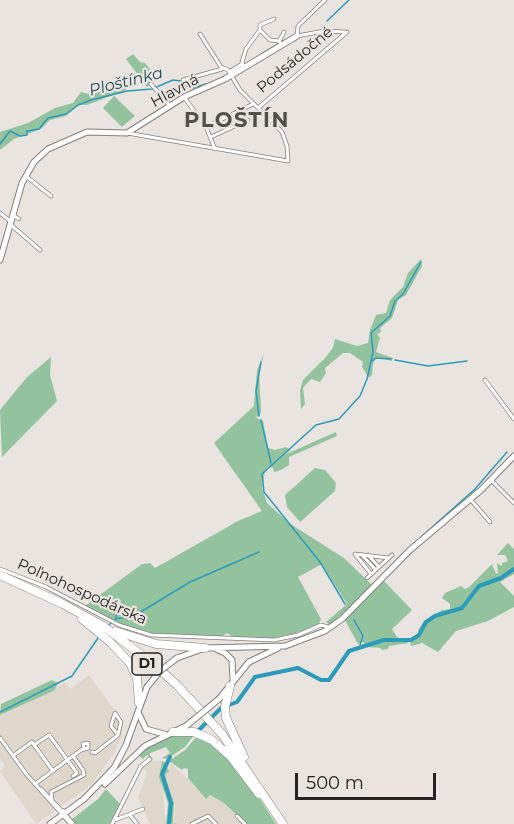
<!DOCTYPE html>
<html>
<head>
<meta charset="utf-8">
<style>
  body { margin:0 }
  #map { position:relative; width:514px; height:824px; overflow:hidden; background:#e9e4df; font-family:Montserrat,sans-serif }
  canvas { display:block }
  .scale { position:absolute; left:295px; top:773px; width:141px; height:27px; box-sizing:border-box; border:3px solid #262422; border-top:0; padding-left:8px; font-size:18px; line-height:21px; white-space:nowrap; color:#262422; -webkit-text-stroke:4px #e9e4df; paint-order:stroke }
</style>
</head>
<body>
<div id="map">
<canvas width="514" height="824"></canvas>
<div class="scale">500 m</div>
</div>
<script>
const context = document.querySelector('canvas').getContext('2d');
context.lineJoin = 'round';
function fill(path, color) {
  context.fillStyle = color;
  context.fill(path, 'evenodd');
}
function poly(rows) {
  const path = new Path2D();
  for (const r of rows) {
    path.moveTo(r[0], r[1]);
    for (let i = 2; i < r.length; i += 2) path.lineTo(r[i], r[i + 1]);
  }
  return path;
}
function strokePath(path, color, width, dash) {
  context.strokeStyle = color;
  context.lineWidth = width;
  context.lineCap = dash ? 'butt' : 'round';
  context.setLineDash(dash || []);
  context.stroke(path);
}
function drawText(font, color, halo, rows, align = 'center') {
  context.font = font + ' Montserrat,sans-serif';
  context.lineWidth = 4.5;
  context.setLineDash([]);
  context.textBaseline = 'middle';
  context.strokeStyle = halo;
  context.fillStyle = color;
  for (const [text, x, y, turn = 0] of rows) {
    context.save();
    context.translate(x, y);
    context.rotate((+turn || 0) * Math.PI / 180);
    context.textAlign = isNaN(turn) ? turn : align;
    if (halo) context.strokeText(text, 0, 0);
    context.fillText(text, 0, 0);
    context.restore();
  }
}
fill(poly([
  [89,675,123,722,121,738,113,755,91,785,36,824,0,771,5,766,0,759,0,715,65,683,70,689],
  [151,761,162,761,160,769,166,824,150,824,138,798,147,772,142,768],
  [171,764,191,781,205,798,209,795,224,803,246,824,174,824,175,806,165,775]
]), '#e0d7cc');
fill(poly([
  [133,54,140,62,145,63,158,79,147,87,126,59],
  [125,86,126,90,87,105,79,105,66,116,50,120,41,129,14,139,0,150,0,132,28,123,55,108,73,103,81,92,89,94],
  [114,96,135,116,122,127,103,108],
  [421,259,422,266,406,295,398,300,392,318,380,328,381,332,377,334,380,338,376,352,393,358,392,361,377,357,373,363,372,375,369,378,362,367,363,362,350,353,343,353,325,368,326,373,320,382,311,379,303,388,305,404,301,409,300,391,303,380,324,359,333,348,335,339,357,346,368,343,370,330,376,315,386,313,390,300,403,287,408,273],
  [264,354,259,373,261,410,260,416,255,417,263,421,268,448,275,450,286,447,291,450,284,455,336,432,337,436,289,457,289,465,281,470,274,472,273,468,268,467,265,472,262,488,267,503,289,523,344,558,373,586,330,625,326,622,347,604,322,564,298,577,321,619,319,624,305,631,274,638,234,638,227,633,221,637,158,635,119,624,85,606,142,564,150,563,155,568,238,521,262,511,214,443,254,406,257,370],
  [51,357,50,375,57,401,2,457,0,410,27,377],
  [315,468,325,470,336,483,335,491,300,522,287,507,285,495],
  [508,543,514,549,514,574,500,582,514,596,514,607,488,621,456,631,438,652,422,643,411,646,410,642,419,636,418,630,424,621,442,610,450,609,450,604,442,598,445,593,461,586,465,589,469,587,492,564,496,574,498,573,497,563,502,566,502,563,508,561,505,555,497,555],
  [384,581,412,610,392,629,397,637,409,643,389,646,388,649,382,650,380,648,366,647,363,642,358,644,345,620],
  [52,680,58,683,55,690,0,715,1,704],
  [175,734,195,734,185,747,167,759,162,758,170,753,166,747,150,753,150,758,147,755,143,759,137,754],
  [198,735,219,746,258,796,276,824,246,824,224,803,210,795,206,799,188,778,188,769,184,768,182,770,169,761,185,750],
  [162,761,169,764,166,766,169,771,165,775,174,803,173,823,179,823,166,824,168,803,159,777],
  [106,789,120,804,110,824,74,824,71,820,98,799]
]), '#93c39e');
strokePath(poly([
  [327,21,349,0],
  [263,53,285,40],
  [0,144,10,131,20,136,27,135,27,131,39,129,48,118,66,114,78,105,91,100,127,91,152,89,173,80,181,81,190,89,206,84],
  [395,360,428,366,467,361],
  [372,361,376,358,391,359],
  [259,416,256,391,261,362],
  [261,420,271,463],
  [421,537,475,489,507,452],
  [345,604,320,562,264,492,262,474,316,425,339,419,360,396,367,379,373,352,371,333,390,316,395,301,403,294,421,262],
  [116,618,118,603],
  [115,619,134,616,190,582,259,552],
  [354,620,363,636,360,645],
  [109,625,111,623],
  [0,712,72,676,98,638]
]), '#2c9bba', 1.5);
strokePath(poly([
  [197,732,221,708,237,702,255,677,298,668,321,680,329,680,349,651,384,640,411,640,419,635,426,622,435,616,462,608,479,586,501,578,514,569],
  [169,824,171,803,162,774,170,757]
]), '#2c9bba', 4);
const street = poly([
  [325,0,298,26,297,36,324,31,345,32],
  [260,30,270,40,279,41,281,44],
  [279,41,284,32],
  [244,67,242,62,246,49,260,30,260,25,274,19],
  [229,72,242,64],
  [183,80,222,69],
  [151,84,169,105],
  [184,97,206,127,215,149],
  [258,108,347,32],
  [206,127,253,104],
  [127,133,288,161,287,146,282,132,240,90,228,70,221,67,200,34],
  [211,137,248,120],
  [27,177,51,196],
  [0,213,10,221],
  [13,215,19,219],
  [11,225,40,250],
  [485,380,514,419],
  [491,480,514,503],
  [470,499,490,522],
  [362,555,376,570],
  [368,555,379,567],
  [0,569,46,587,119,625,151,635,274,640,298,635,321,625,328,627],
  [371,574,355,554,389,558],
  [367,578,392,555],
  [0,738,27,775,62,814],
  [34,745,49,735,77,773,73,776],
  [92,752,95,753,117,736,118,735,121,722,115,713,111,726,118,735],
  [14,755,32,742,53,771],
  [35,784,81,750,88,748,88,743,83,744,84,749],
  [41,789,61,810,67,812],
  [52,800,51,792,84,775,83,770,73,756],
  [130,815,137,824],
  [237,816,245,824],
  [115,820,143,809],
  [112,824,141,766,150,759],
  [192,824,208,816,216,824]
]);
const secondary = poly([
  [0,260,22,183,34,162,48,149,87,132,127,133,184,97,225,79,297,36],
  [216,649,225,653,232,660,233,679],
  [177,658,205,648,285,646,325,631,342,619,410,550,481,490,514,456],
  [219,699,249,662,278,648],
  [138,712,146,729,164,734],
  [105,784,145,746,186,726],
  [64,815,72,824],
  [50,824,84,799,114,768,126,745,147,687]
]);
const highway = poly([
  [0,575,63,604,103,626,152,663,177,685,222,734,283,824],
  [82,619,110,642,130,663,137,678,139,703],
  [115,631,156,644,205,648],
  [230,686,225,707,226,718,244,757],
  [173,732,194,732,212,740,231,757,259,794]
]);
strokePath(street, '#837f7a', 4.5);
strokePath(secondary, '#837f7a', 7);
strokePath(highway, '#837f7a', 9);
strokePath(street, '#fff', 3);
strokePath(secondary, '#fff', 5);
strokePath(highway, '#fff', 8);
const secondaryBridge = poly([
  [147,687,160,671,177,658],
  [186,726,219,699]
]);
strokePath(secondaryBridge, '#837f7a', 7, []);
strokePath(secondaryBridge, '#fff', 5);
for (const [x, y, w] of [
  [147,664,30]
]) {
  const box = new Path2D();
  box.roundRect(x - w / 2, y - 11, w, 22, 4.5);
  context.fillStyle = '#e9e4df';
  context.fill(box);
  strokePath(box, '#262422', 1.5);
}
drawText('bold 14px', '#262422', null, [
  ["D1",147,664]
]);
drawText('15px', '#262422', '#e9e4df', [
  ["Podsádočné",295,60,-40],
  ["Hlavná",175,91,-29],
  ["Poľnohospodárska",82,592,24]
]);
drawText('italic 16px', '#1c4a57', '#e9e4df', [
  ["Ploštínka",126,82,-14]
]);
context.letterSpacing = '1.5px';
drawText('bold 21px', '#534f4b', '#e9e4df', [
  ["PLOŠTÍN",237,121]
]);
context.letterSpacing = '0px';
</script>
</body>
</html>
